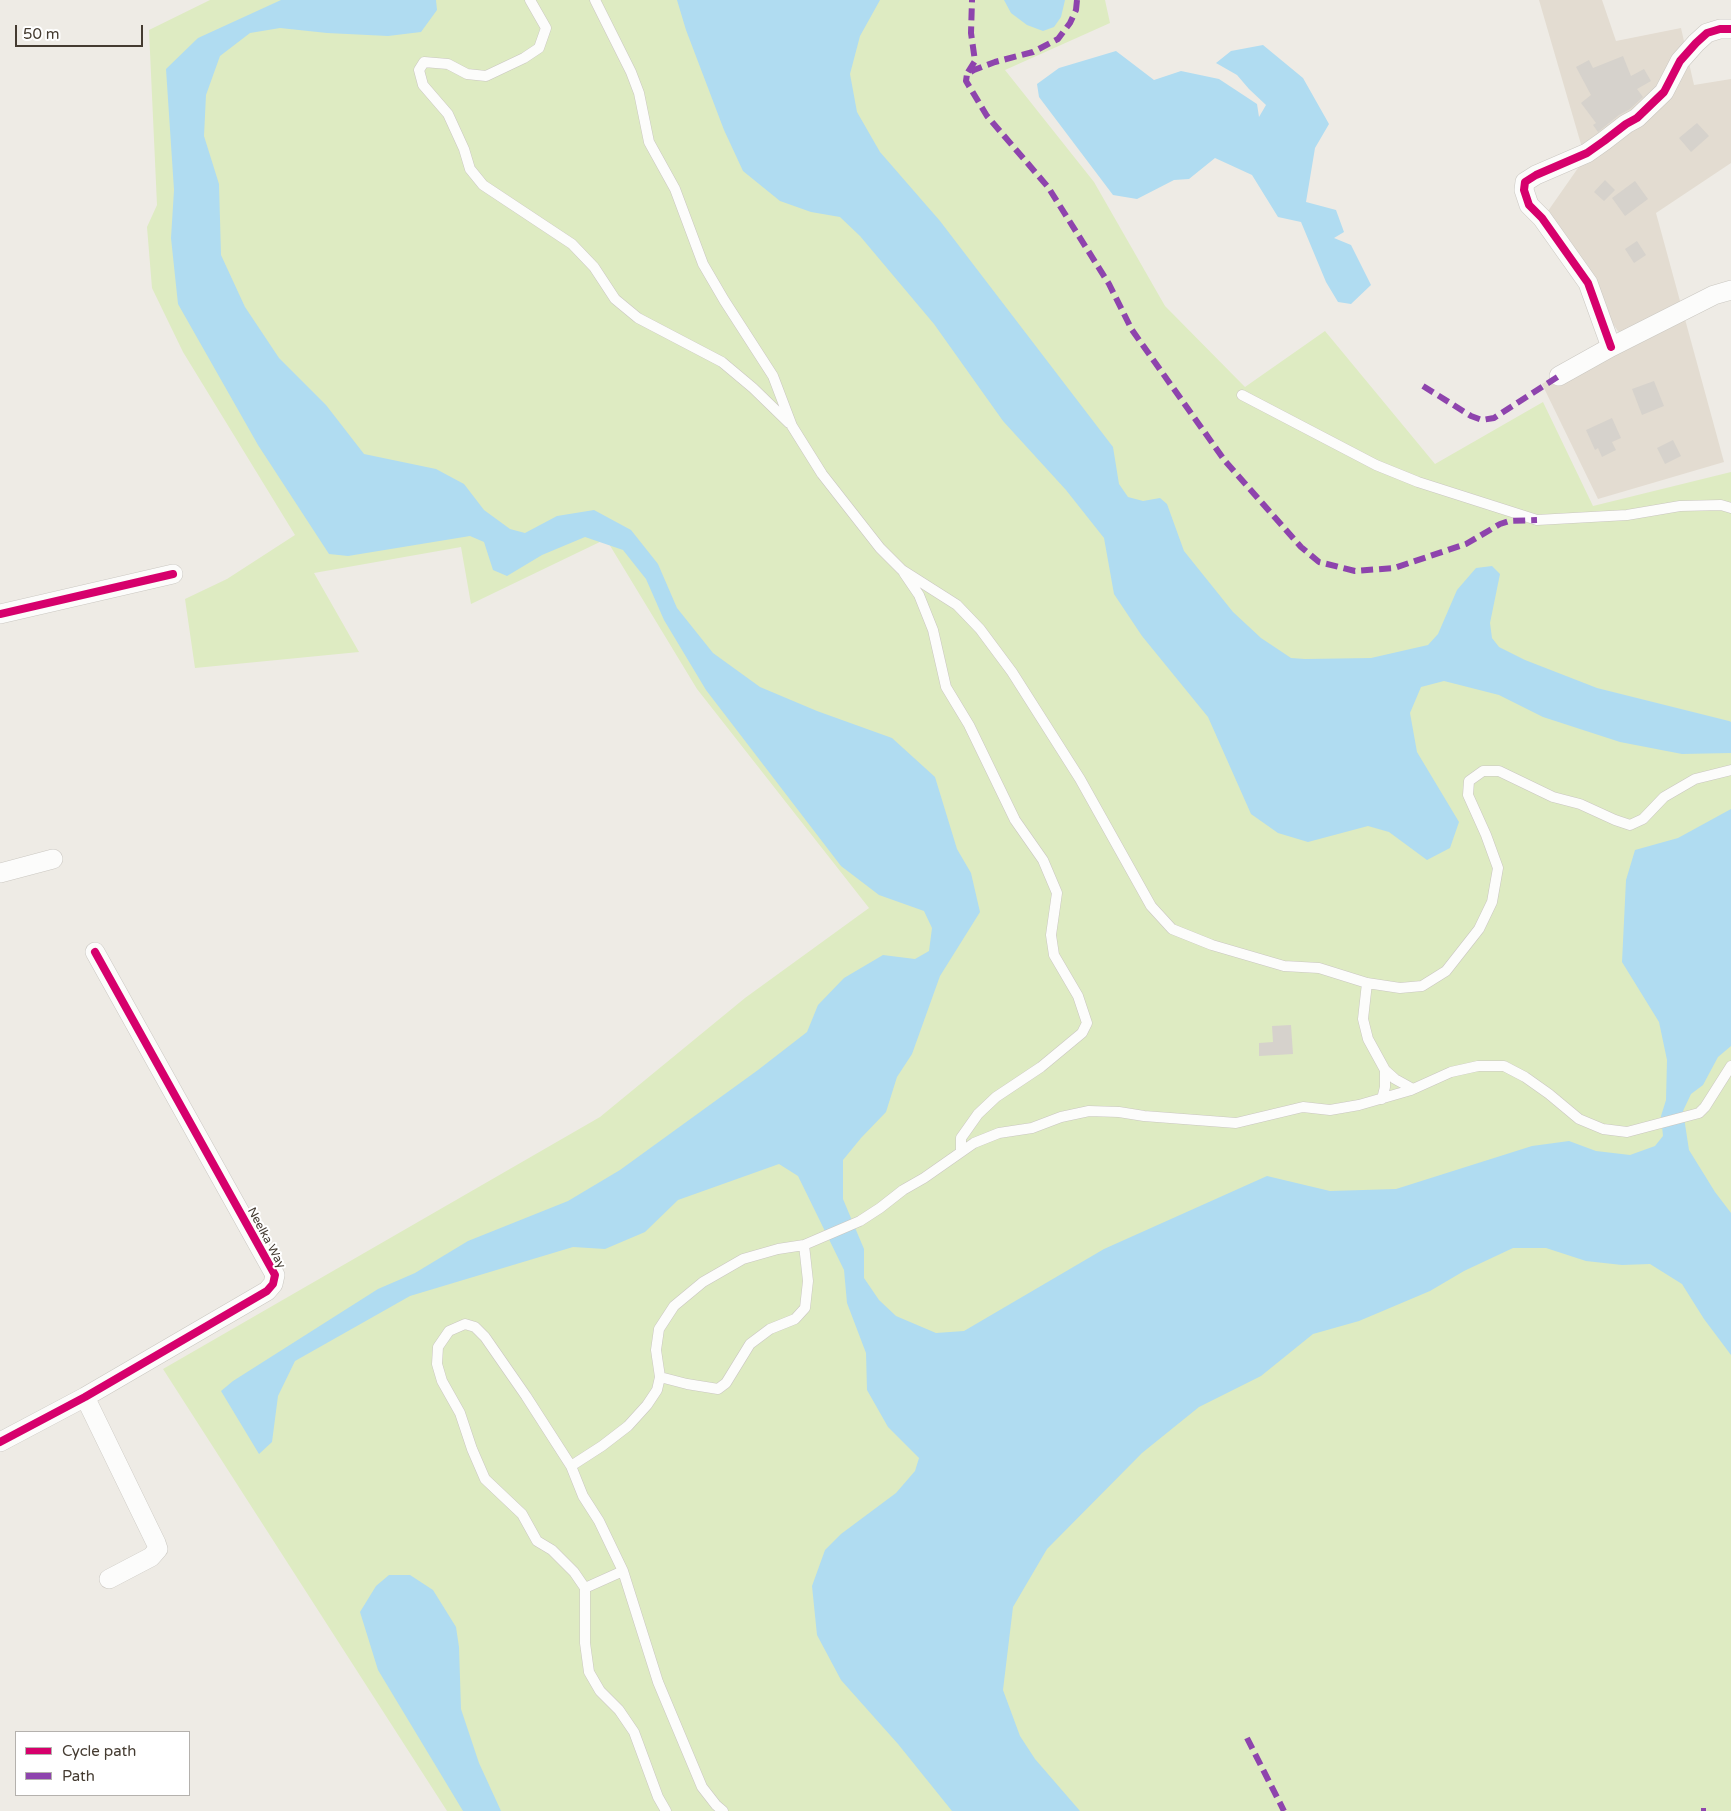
<!DOCTYPE html>
<html>
<head>
<meta charset="utf-8">
<style>
  body { margin:0 }
  #map { position:relative; width:1731px; height:1811px; overflow:hidden; background:#eeebe5; font-family:"Varela Round",sans-serif }
  canvas { display:block }
  .legend { position:absolute; left:15px; top:1731px; width:175px; height:65px; box-sizing:border-box; background:#fff; border:1px solid #b4b1ad; margin:0; padding:6px 9px; list-style:none; font-size:15px; color:#443b31 }
  .legend li { display:flex; align-items:center; gap:10px; height:25px }
  .legend b { width:25px; border:1px solid #b4b1ad }
  .scale { position:absolute; left:15px; top:25px; width:128px; height:22px; box-sizing:border-box; border:2px solid #443b31; border-top:0; padding-left:6px; font-size:15px; line-height:18px; white-space:nowrap; color:#443b31; -webkit-text-stroke:4px #fff; paint-order:stroke }
</style>
</head>
<body>
<div id="map">
<canvas width="1731" height="1811"></canvas>
<ul class="legend">
<li><b style="height:6px;background:#d6006c"></b>Cycle path</li>
<li><b style="height:6px;background:#8e44ad"></b>Path</li>
</ul>
<div class="scale">50 m</div>
</div>
<script>
const context = document.querySelector('canvas').getContext('2d');
context.lineJoin = 'round';
function fill(path, color) {
  context.fillStyle = color;
  context.fill(path, 'evenodd');
}
function poly(rows) {
  const path = new Path2D();
  for (const r of rows) {
    path.moveTo(r[0], r[1]);
    for (let i = 2; i < r.length; i += 2) path.lineTo(r[i], r[i + 1]);
  }
  return path;
}
function strokePath(path, color, width, dash) {
  context.strokeStyle = color;
  context.lineWidth = width;
  context.lineCap = dash ? 'butt' : 'round';
  context.setLineDash(dash || []);
  context.stroke(path);
}
function drawText(font, color, halo, rows, align = 'center') {
  context.font = font + ' "Varela Round",sans-serif';
  context.lineWidth = 4;
  context.setLineDash([]);
  context.textBaseline = 'middle';
  context.strokeStyle = halo;
  context.fillStyle = color;
  for (const [text, x, y, turn = 0] of rows) {
    context.save();
    context.translate(x, y);
    context.rotate((+turn || 0) * Math.PI / 180);
    context.textAlign = isNaN(turn) ? turn : align;
    if (halo) context.strokeText(text, 0, 0);
    context.fillText(text, 0, 0);
    context.restore();
  }
}
fill(poly([
  [1539,0,1602,0,1616,41,1681,28,1694,85,1731,79,1731,163,1656,213,1724,462,1598,499,1542,384,1622,337,1541,221,1585,158]
]), '#e3dcd1');
fill(poly([
  [210,0,1105,0,1110,23,1005,70,1094,182,1165,306,1245,387,1325,331,1435,464,1543,402,1593,506,1731,472,1731,1811,447,1811,163,1369,600,1117,745,998,869,908,697,689,606,539,471,604,461,547,314,573,359,652,195,668,185,599,227,579,295,535,183,352,152,288,147,227,157,205,149,30]
]), '#deebc2');
fill(poly([
  [281,0,436,0,437,10,421,32,388,36,327,33,280,28,250,33,220,56,206,95,204,136,219,184,221,255,245,307,279,358,326,405,364,454,436,469,464,484,484,510,510,529,525,533,557,516,594,510,631,530,658,564,677,608,713,653,760,687,817,711,892,738,935,777,957,849,971,873,980,912,940,976,912,1054,897,1077,886,1112,861,1138,843,1160,843,1199,864,1249,864,1278,879,1300,896,1316,936,1333,964,1331,1104,1249,1267,1176,1330,1191,1396,1189,1532,1146,1569,1141,1596,1151,1630,1155,1655,1146,1663,1136,1661,1116,1666,1100,1667,1060,1659,1022,1622,962,1626,880,1635,850,1678,838,1731,809,1731,1046,1718,1057,1703,1085,1691,1094,1683,1111,1689,1150,1715,1192,1731,1213,1731,1355,1704,1319,1682,1284,1650,1264,1622,1265,1586,1261,1546,1248,1513,1248,1464,1271,1430,1291,1359,1321,1313,1334,1261,1376,1199,1407,1142,1453,1047,1549,1013,1607,1003,1690,1020,1736,1035,1759,1080,1811,952,1811,898,1744,841,1680,817,1635,812,1586,825,1550,841,1534,896,1493,915,1471,919,1458,888,1427,867,1390,866,1353,847,1303,844,1270,798,1176,779,1164,678,1200,645,1232,605,1249,573,1247,410,1296,295,1361,278,1396,272,1442,259,1454,221,1391,233,1381,378,1289,415,1273,468,1241,568,1201,620,1170,758,1070,807,1032,818,1005,844,978,883,955,915,959,929,951,932,928,924,911,879,895,841,866,706,690,664,620,646,579,623,550,585,537,542,555,507,576,493,570,484,542,470,536,348,556,329,554,258,445,178,304,171,238,174,190,166,69,198,38],
  [677,0,880,0,860,36,850,74,857,112,880,152,940,221,1113,447,1119,484,1128,497,1143,501,1160,498,1167,504,1184,551,1233,612,1261,638,1291,658,1305,659,1371,658,1428,645,1438,634,1457,590,1476,568,1492,566,1500,574,1490,623,1492,638,1499,647,1525,660,1597,688,1729,721,1731,722,1731,753,1682,754,1620,742,1543,717,1499,695,1444,681,1421,687,1410,713,1417,752,1459,822,1450,848,1427,860,1389,832,1368,826,1308,842,1278,833,1251,814,1208,717,1142,636,1114,594,1104,538,1066,490,1003,421,934,324,860,236,840,217,811,212,780,201,743,171,724,130,686,30],
  [1004,0,1065,0,1061,17,1054,27,1043,31,1027,25,1011,13],
  [1263,45,1303,78,1329,124,1315,148,1306,202,1336,210,1344,232,1334,238,1351,245,1371,285,1351,304,1338,302,1326,282,1301,222,1278,217,1252,175,1215,158,1189,179,1174,180,1137,199,1113,195,1039,97,1037,84,1059,68,1116,51,1154,80,1181,71,1219,79,1257,104,1259,117,1266,105,1249,89,1237,75,1216,63,1231,51],
  [389,1575,410,1575,433,1590,456,1627,459,1647,461,1709,479,1763,501,1811,463,1811,378,1670,360,1612,376,1586]
]), '#b0dcf1');
fill(poly([
  [1623,56,1631,76,1644,69,1651,81,1637,89,1643,97,1630,109,1619,115,1598,132,1593,125,1596,123,1581,103,1591,95,1576,67,1589,60,1593,68],
  [1697,123,1709,136,1691,152,1679,138],
  [1605,180,1615,190,1604,201,1594,192],
  [1635,181,1648,199,1625,216,1612,198],
  [1637,241,1646,255,1634,263,1625,249],
  [1654,381,1664,406,1642,415,1632,389],
  [1612,418,1621,438,1612,442,1616,450,1602,457,1598,448,1595,450,1586,430],
  [1673,440,1681,456,1665,464,1657,448],
  [1291,1025,1293,1054,1259,1056,1259,1043,1273,1042,1272,1026]
]), '#d6d2cc');
const lane = poly([
  [530,0,546,28,539,48,524,58,486,76,467,74,448,64,424,62,419,70,423,85,448,114,464,149,470,169,483,185,572,244,594,267,615,299,638,318,722,362,753,388,789,423],
  [595,0,631,72,639,93,649,142,675,189,703,264,724,300,773,376,792,426,822,474,880,548,902,570,957,605,980,629,1012,672,1080,779,1151,906,1172,929,1212,945,1284,966,1319,968,1367,983,1400,988,1422,986,1446,971,1479,929,1492,902,1498,868,1486,835,1468,795,1469,781,1483,771,1499,771,1553,797,1580,804,1615,820,1630,825,1643,819,1664,797,1695,779,1731,770],
  [1242,395,1376,465,1418,482,1537,520,1627,515,1680,506,1721,505,1731,508],
  [904,573,919,595,933,630,946,687,969,725,1015,820,1043,860,1057,893,1051,935,1054,955,1078,996,1087,1023,1082,1033,1041,1067,996,1097,978,1114,961,1138,961,1152],
  [1367,983,1363,1019,1368,1039,1385,1070,1395,1079,1413,1089],
  [1382,1099,1385,1087,1385,1070],
  [660,1377,687,1384,718,1389,726,1383,750,1344,770,1329,795,1319,805,1308,808,1281,804,1245],
  [571,1466,602,1446,628,1426,647,1405,657,1390,660,1377,656,1350,659,1329,674,1306,703,1282,743,1259,778,1249,804,1245,860,1221,880,1208,903,1190,924,1178,974,1143,999,1133,1032,1128,1061,1117,1089,1111,1119,1112,1144,1116,1236,1123,1303,1107,1330,1110,1359,1105,1411,1090,1451,1072,1478,1066,1504,1066,1525,1077,1549,1094,1579,1119,1603,1129,1627,1132,1699,1113,1705,1107,1731,1066],
  [585,1588,623,1571],
  [666,1811,658,1797,634,1732,619,1710,600,1691,589,1672,585,1643,585,1588,574,1572,552,1550,537,1541,522,1514,485,1479,472,1449,460,1413,442,1381,437,1364,438,1347,449,1331,465,1324,475,1327,485,1337,526,1396,571,1466,583,1496,599,1521,623,1571,658,1682,702,1787,716,1805,723,1811]
]);
const street = poly([
  [1611,347,1588,283,1542,218,1529,205,1524,190,1525,182,1536,175,1587,153,1604,141,1626,124,1637,118,1664,92,1680,61,1696,43,1707,33,1720,29,1731,29],
  [1559,376,1611,347,1714,295,1731,290],
  [0,614,173,574],
  [0,873,53,859],
  [85,1397,156,1543,158,1549,151,1557,109,1579],
  [0,1442,85,1397,267,1291,273,1284,275,1275,95,952]
]);
strokePath(lane, '#cac7c1', 11);
strokePath(street, '#cac7c1', 20);
strokePath(lane, '#fcfcfb', 10);
strokePath(street, '#fcfcfb', 19);
strokePath(poly([
  [1077,0,1076,10,1070,23,1058,39,1033,52,995,62,974,70,967,74,966,81,987,116,1048,187,1109,284,1132,330,1225,461,1301,547,1319,562,1355,571,1394,568,1466,544,1500,524,1509,521,1537,520],
  [968,72,975,61,971,33,972,0],
  [1423,386,1471,416,1482,420,1494,418,1559,376],
  [1247,1738,1284,1811],
  [1701,1811,1706,1811]
]), '#8e44ad', 6, [12, 6]);
strokePath(poly([
  [1611,347,1588,283,1542,218,1529,205,1524,190,1525,182,1536,175,1587,153,1604,141,1626,124,1637,118,1664,92,1680,61,1696,43,1707,33,1720,29,1731,29],
  [0,614,173,574],
  [0,1442,85,1397,267,1291,273,1284,275,1275,95,952]
]), '#d6006c', 8);
drawText('12px', '#443b31', '#fff', [
  ["Neelka Way",266,1238,62]
]);
</script>
</body>
</html>
